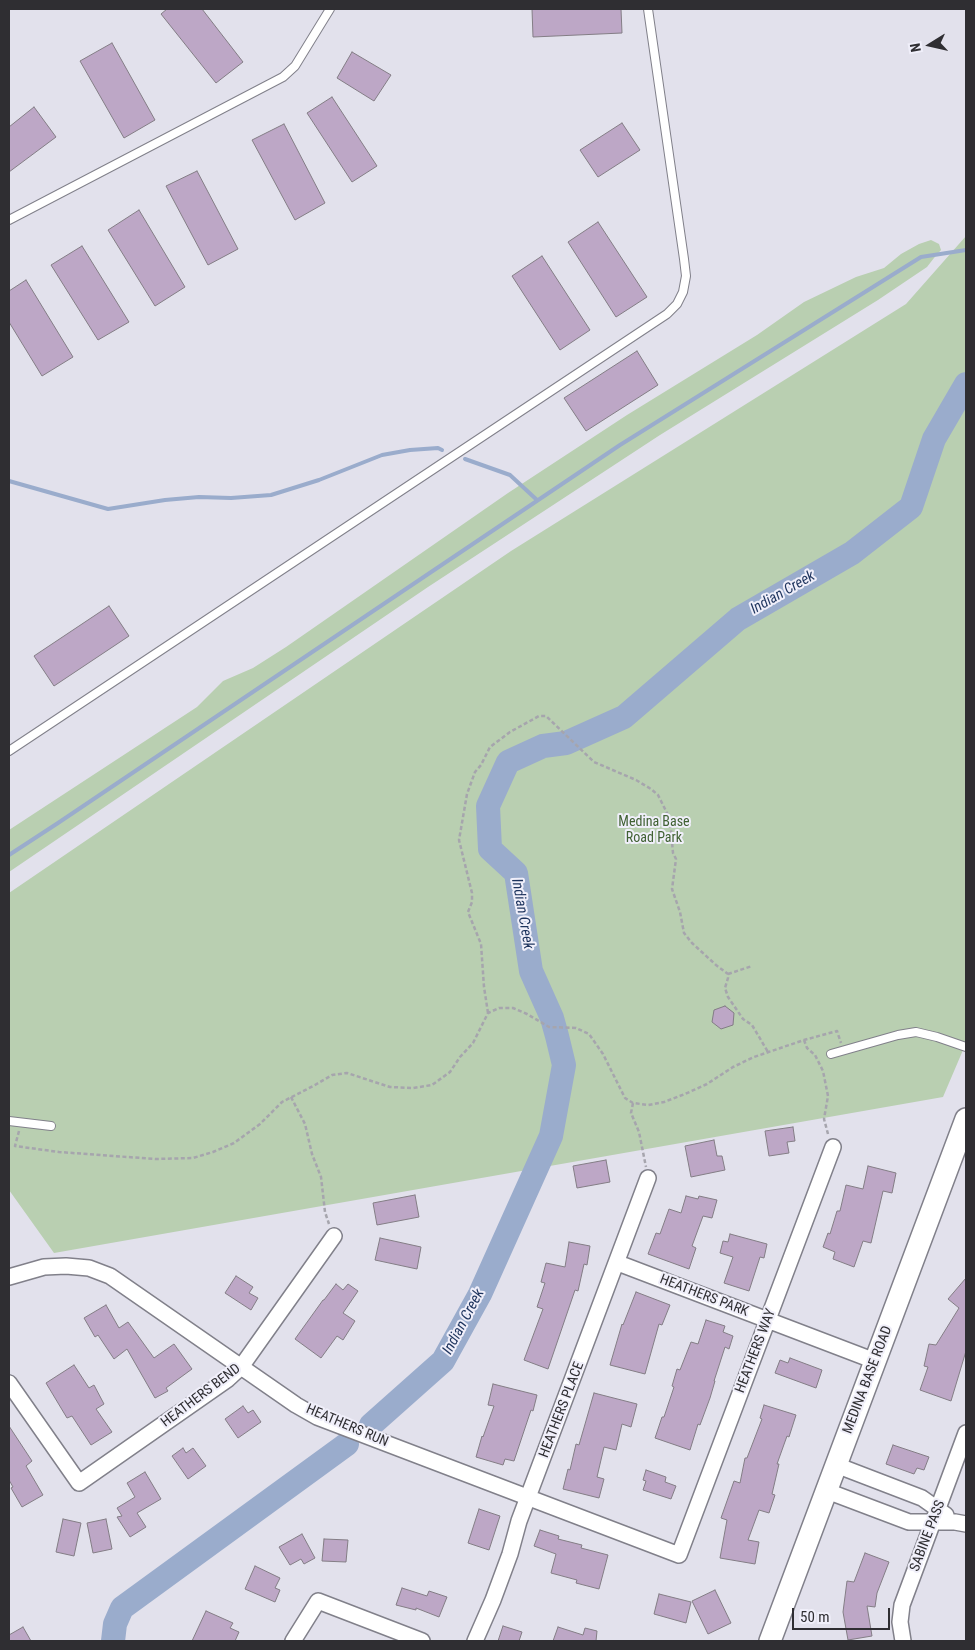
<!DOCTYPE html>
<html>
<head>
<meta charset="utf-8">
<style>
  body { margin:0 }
  #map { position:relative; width:975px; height:1650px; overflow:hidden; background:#e2e1ec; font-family:"Roboto Condensed",sans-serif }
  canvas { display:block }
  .frame { position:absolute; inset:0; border:10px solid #2f2e32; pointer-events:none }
  .north { position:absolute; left:905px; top:20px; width:50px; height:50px; -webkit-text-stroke:4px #f0effa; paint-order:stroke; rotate:260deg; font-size:14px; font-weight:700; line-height:20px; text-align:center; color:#2f2e32 }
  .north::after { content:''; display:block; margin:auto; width:18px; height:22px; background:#2f2e32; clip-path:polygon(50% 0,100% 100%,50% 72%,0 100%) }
  .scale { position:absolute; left:792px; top:1608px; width:98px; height:22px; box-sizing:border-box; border:2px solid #2f2e32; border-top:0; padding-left:6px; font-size:15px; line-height:18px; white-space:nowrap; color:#2f2e32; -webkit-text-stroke:4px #f0effa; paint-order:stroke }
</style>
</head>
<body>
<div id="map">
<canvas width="975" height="1650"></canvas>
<div class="frame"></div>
<div class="north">N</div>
<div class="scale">50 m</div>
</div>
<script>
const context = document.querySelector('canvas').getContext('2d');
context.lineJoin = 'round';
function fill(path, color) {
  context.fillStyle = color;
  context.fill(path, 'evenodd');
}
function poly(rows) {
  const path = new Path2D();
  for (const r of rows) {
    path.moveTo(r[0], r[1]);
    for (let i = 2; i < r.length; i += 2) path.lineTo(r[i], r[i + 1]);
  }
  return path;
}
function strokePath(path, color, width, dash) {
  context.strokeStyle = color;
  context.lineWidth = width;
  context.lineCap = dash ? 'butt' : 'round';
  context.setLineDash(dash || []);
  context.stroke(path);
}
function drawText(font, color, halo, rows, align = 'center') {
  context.font = font + ' "Roboto Condensed",sans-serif';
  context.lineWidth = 4;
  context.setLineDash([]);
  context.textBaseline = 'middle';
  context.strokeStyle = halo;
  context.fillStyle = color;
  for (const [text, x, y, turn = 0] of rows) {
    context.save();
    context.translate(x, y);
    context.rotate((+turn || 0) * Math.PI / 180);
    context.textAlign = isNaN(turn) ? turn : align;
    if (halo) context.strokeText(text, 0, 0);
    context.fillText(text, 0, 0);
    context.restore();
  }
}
fill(poly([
  [966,236,966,1043,943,1097,54,1253,9,1190,9,893,511,551,906,304],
  [931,240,939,244,941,250,934,258,927,267,878,300,660,435,428,587,9,872,9,830,197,707,223,681,253,668,286,647,508,493,627,415,757,335,804,302,856,277,884,268,901,254,919,244]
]), '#b9cfb1');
strokePath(poly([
  [465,459,510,475,537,500],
  [9,481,108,509,165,500,199,497,231,498,271,495,319,480,382,455,410,450,438,448,442,450],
  [9,855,58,823,620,445,921,257,966,250]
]), '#9aaccc', 4);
strokePath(poly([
  [371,1425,443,1361,480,1294,551,1136,564,1065,557,1036,552,1018,531,971,516,873,490,849,488,806,508,762,543,746,566,743,624,717,738,619,852,553,911,507,934,439,966,384],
  [113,1641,115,1624,122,1608,347,1444]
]), '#9aaccc', 24);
const building = poly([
  [167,9,202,9,243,62,216,83,161,14,167,9],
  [532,9,621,9,622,33,533,37,532,9],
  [112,43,155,120,124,138,80,61,112,43],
  [352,52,391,75,374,101,337,78,352,52],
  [332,97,377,166,352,182,307,113,332,97],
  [34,107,56,137,9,172,9,127,34,107],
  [622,123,640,150,598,177,580,150,622,123],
  [284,124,325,203,295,220,252,140,284,124],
  [197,171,238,249,208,265,166,186,197,171],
  [139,210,185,287,155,306,108,230,139,210],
  [598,222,647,297,616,317,568,242,598,222],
  [82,246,129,322,98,340,51,265,82,246],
  [542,256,590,330,560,350,512,276,542,256],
  [26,280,73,357,42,376,9,322,9,291,26,280],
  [637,351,658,385,586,431,564,398,637,351],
  [109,606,129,636,54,686,34,656,109,606],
  [725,1006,734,1013,733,1025,721,1029,712,1022,714,1010,725,1006],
  [793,1127,795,1141,787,1142,789,1153,769,1156,765,1131,793,1127],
  [714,1140,717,1156,722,1156,725,1170,691,1177,685,1146,714,1140],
  [606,1160,610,1182,577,1188,573,1166,606,1160],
  [868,1166,896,1173,892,1193,883,1191,871,1243,863,1241,854,1267,833,1259,835,1252,823,1247,828,1233,830,1234,837,1211,840,1211,846,1185,863,1189,868,1166],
  [415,1195,419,1217,377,1225,373,1203,415,1195],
  [686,1196,698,1199,699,1196,717,1200,712,1218,703,1216,692,1246,696,1248,689,1269,648,1254,656,1233,660,1234,669,1209,681,1213,686,1196],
  [730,1234,767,1244,764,1258,760,1257,749,1291,724,1283,733,1257,720,1253,723,1241,728,1242,730,1234],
  [380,1238,421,1247,417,1269,375,1260,380,1238],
  [569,1242,590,1246,587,1265,584,1264,578,1291,575,1290,548,1369,524,1360,543,1309,537,1307,545,1283,541,1282,546,1263,565,1267,569,1242],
  [236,1276,253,1287,249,1293,258,1298,251,1310,225,1293,236,1276],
  [966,1278,966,1351,951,1401,920,1390,928,1367,924,1366,929,1344,936,1345,959,1308,948,1299,966,1278],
  [336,1284,343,1290,348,1284,358,1291,343,1313,355,1321,343,1340,337,1336,321,1358,295,1339,323,1300,324,1300,336,1284],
  [636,1292,670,1305,662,1325,659,1324,645,1374,610,1365,622,1324,623,1325,636,1292],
  [106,1305,119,1328,128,1322,154,1358,174,1344,192,1369,166,1388,168,1391,155,1398,127,1349,114,1359,98,1335,95,1337,84,1318,106,1305],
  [706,1320,725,1326,723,1332,733,1336,729,1349,725,1347,714,1381,715,1381,710,1398,700,1425,698,1424,690,1450,655,1438,662,1417,664,1417,674,1387,672,1386,677,1369,680,1370,691,1342,698,1344,706,1320],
  [790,1358,822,1370,816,1388,775,1373,780,1360,788,1363,790,1358],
  [74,1365,89,1388,94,1385,104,1404,96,1409,112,1432,91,1445,72,1416,67,1418,46,1383,74,1365],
  [493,1384,537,1395,533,1411,531,1410,514,1461,505,1459,503,1465,476,1457,482,1436,483,1437,494,1406,488,1405,493,1384],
  [594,1393,637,1404,631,1427,622,1424,616,1450,604,1447,597,1477,604,1479,599,1498,563,1489,568,1469,570,1470,576,1444,579,1445,594,1393],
  [764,1405,796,1415,789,1437,787,1436,777,1464,779,1464,772,1494,775,1495,769,1513,759,1510,748,1540,759,1542,755,1564,720,1558,727,1520,721,1518,734,1481,740,1483,745,1458,747,1458,762,1419,760,1418,764,1405],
  [243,1406,248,1413,253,1410,261,1422,238,1438,225,1419,243,1406],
  [9,1426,32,1461,26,1466,43,1495,22,1507,11,1488,13,1487,9,1480,9,1426],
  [893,1445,929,1457,924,1470,917,1468,914,1474,886,1464,893,1445],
  [183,1448,186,1453,193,1448,206,1466,188,1479,172,1456,183,1448],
  [646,1470,666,1477,665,1482,676,1486,671,1499,643,1490,646,1481,643,1480,646,1470],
  [145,1472,161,1499,137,1513,146,1527,130,1537,117,1517,122,1516,117,1508,135,1497,127,1483,145,1472],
  [479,1509,500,1516,489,1550,468,1543,479,1509],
  [63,1519,81,1523,74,1556,56,1552,63,1519],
  [106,1519,112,1549,93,1553,87,1523,106,1519],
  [540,1530,559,1536,558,1539,582,1545,581,1548,608,1555,599,1589,576,1583,577,1580,551,1573,556,1554,534,1546,540,1530],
  [302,1534,315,1558,304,1564,301,1559,290,1565,279,1547,302,1534],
  [324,1539,348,1540,346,1562,322,1561,324,1539],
  [865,1553,889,1562,877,1593,875,1607,867,1606,872,1636,848,1640,843,1612,847,1581,854,1582,865,1553],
  [255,1566,280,1578,275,1588,280,1590,275,1602,245,1589,255,1566],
  [402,1588,427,1596,429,1591,447,1597,439,1617,416,1608,416,1610,396,1605,402,1588],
  [715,1590,731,1623,708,1634,692,1601,715,1590],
  [659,1594,691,1602,686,1623,654,1614,659,1594],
  [206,1611,233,1623,230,1628,239,1632,235,1641,192,1641,206,1611],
  [503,1626,522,1632,519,1641,498,1641,503,1626],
  [23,1627,31,1641,9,1641,9,1635,23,1627],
  [558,1627,583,1635,585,1628,597,1631,596,1641,553,1641,558,1627]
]);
fill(building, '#bda7c6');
strokePath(building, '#837d85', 1);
const lane = poly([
  [9,220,283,77,295,66,330,9],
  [9,751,667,314,677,304,683,292,686,276,684,259,648,9],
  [831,1054,898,1035,916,1032,937,1037,966,1047],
  [9,1121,51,1126]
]);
const street = poly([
  [618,1263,875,1361],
  [9,1277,44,1267,66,1266,89,1268,110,1276,296,1405,317,1417,679,1555,833,1147],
  [9,1383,79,1483,228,1379,241,1367,334,1236],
  [836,1465,922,1498,946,1515],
  [827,1491,909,1522,955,1522,966,1524],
  [293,1641,318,1601,422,1641],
  [475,1641,493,1600,510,1554,519,1521,648,1178],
  [903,1641,900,1622,902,1605,966,1433]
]);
const secondary = poly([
  [770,1641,966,1119]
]);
strokePath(lane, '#81808a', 10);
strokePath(street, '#81808a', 18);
strokePath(secondary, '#81808a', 24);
strokePath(poly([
  [728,974,752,966],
  [488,1013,484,987,481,944,468,912,472,902,472,893,459,840,467,794,475,772,481,765,490,747,510,732,539,716,546,716,594,762,636,780,651,789,658,795,670,819,673,853,676,859,672,889,680,912,684,933,692,943,716,965,728,974,728,978,725,988,728,997,743,1019,752,1025,768,1052],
  [804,1040,807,1048,815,1055,823,1071,828,1096,824,1119,828,1134],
  [291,1097,305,1124,312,1154,321,1177,325,1212,329,1224],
  [633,1103,631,1113,639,1132,646,1167],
  [19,1131,15,1146,59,1152,155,1159,193,1158,213,1152,234,1143,260,1124,282,1102,315,1085,332,1075,347,1073,390,1087,413,1088,432,1085,450,1072,460,1057,473,1043,488,1013,499,1008,513,1008,527,1014,549,1027,576,1028,589,1034,603,1054,625,1098,633,1103,648,1105,664,1102,685,1094,707,1084,733,1067,754,1057,804,1040,837,1031,841,1043]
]), '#a6a5ad', 2.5, [4, 2.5]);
strokePath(lane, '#fff', 8);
strokePath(street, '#fff', 15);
strokePath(secondary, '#fff', 21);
drawText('14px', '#406133', '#f0effa', [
  ["Medina Base",654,822],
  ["Road Park",654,838]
]);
drawText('14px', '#2f2e32', '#f0effa', [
  ["HEATHERS PARK",704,1296,21],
  ["HEATHERS WAY",756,1351,-69],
  ["MEDINA BASE ROAD",868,1380,-69],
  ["HEATHERS BEND",201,1396,-37],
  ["HEATHERS PLACE",562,1410,-69],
  ["HEATHERS RUN",347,1426,23],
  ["SABINE PASS",928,1536,-69]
]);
drawText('italic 15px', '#1d335d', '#f0effa', [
  ["Indian Creek",783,593,-30],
  ["Indian Creek",522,914,80],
  ["Indian Creek",464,1322,-62]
]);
</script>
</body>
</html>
